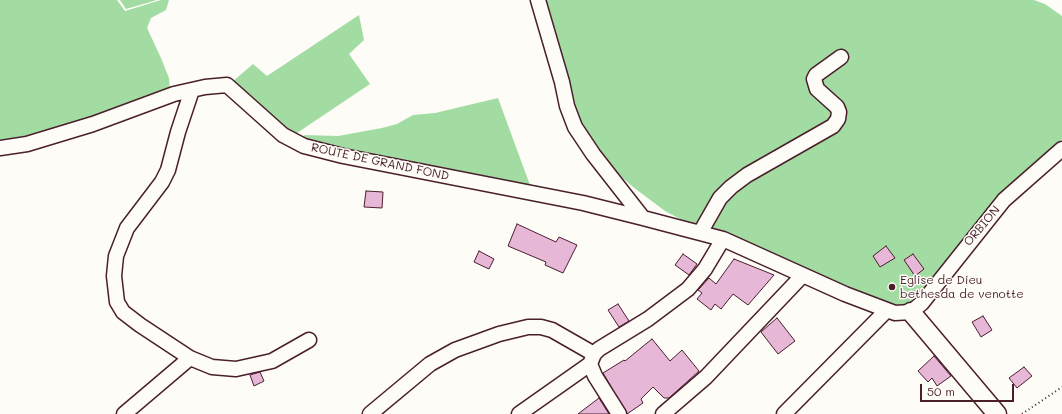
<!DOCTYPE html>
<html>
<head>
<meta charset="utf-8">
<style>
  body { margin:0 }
  #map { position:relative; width:1062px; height:414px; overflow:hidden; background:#fdfcf7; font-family:Mali,sans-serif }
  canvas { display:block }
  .scale { position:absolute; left:920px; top:384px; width:94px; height:18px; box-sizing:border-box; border:2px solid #4a1f2b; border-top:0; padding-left:5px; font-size:12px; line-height:14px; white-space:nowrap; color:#4a1f2b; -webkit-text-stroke:3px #fdfcf7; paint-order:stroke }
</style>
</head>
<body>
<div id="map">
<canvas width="1062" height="414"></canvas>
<div class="scale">50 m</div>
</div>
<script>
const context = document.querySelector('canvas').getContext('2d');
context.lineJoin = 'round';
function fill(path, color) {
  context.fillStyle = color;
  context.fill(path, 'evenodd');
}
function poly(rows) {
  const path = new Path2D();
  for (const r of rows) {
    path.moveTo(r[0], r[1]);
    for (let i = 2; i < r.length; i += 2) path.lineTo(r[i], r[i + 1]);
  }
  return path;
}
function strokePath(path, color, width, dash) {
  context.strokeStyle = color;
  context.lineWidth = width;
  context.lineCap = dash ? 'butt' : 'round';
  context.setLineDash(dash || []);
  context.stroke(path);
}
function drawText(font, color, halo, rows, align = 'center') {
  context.font = font + ' Mali,sans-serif';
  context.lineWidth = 3;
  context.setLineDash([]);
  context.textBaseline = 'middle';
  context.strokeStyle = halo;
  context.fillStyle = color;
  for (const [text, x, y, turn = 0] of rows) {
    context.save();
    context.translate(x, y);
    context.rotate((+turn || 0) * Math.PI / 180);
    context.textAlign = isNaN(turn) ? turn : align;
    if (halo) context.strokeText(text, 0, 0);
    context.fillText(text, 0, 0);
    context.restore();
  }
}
fill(poly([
  [0,0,117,0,125,11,161,0,169,0,166,10,151,18,147,28,161,58,169,78,170,92,0,154],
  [120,0,157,0,126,9],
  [545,0,1034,0,1045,4,1062,16,1062,139,1026,180,925,303,892,309,720,240,665,211,633,187,598,157,574,112],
  [359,15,364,40,349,54,370,84,291,137,270,121,257,101,243,94,232,82,253,64,267,76],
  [498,98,534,196,296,142,305,135,338,136,382,128,397,124,413,115,435,113]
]), '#a3dca2');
const building = poly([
  [366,191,383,192,382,208,364,207,366,191],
  [517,224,556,242,559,237,577,245,563,273,545,265,546,262,508,246,517,224],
  [886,246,895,258,880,267,873,256,886,246],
  [479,251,494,259,489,269,474,262,479,251],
  [683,254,697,264,689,275,675,265,683,254],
  [913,254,924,269,915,276,904,260,913,254],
  [734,259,774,275,748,305,733,294,721,309,715,304,711,310,697,299,702,293,698,290,709,278,716,284,734,259],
  [618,304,629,321,619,327,608,310,618,304],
  [983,316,992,330,981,337,972,322,983,316],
  [777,318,795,341,778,354,761,332,777,318],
  [652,339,670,361,682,350,699,371,669,398,664,398,653,387,641,399,643,403,627,414,603,373,624,360,625,361,652,339],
  [934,356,951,376,937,386,932,378,928,382,918,371,934,356],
  [1024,367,1032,376,1017,388,1009,378,1024,367],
  [260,372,264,381,254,386,250,375,260,372],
  [599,398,609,414,578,414,599,398]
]);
fill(building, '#e7b7d8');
strokePath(building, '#4a1f2b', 1);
const minor = poly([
  [538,0,562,82,567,106,575,127,593,154,643,218,723,239,845,294,895,313,911,312,922,303,1004,200,1062,149],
  [192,90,178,132,168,170,162,182,127,228,116,256,114,276,117,302,123,312,140,325,190,358,212,367,236,369,272,361,309,340],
  [0,148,27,144,93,124,174,94,205,87,227,85,283,135,304,146,343,156,583,203,643,218],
  [700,233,720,198,731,187,747,175,833,126,838,119,839,112,837,107,817,89,814,79,816,75,841,57],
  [590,364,595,376,619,414],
  [124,414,190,358],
  [370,414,430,364,455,350,499,334,528,327,541,327,552,330,594,354],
  [519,414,590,364,594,354,599,349,648,319,688,289,705,269,723,239],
  [663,414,706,377,803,275],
  [784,414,887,310]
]);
const tertiary = poly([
  [911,312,997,414]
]);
strokePath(minor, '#4a1f2b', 17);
strokePath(tertiary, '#4a1f2b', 21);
strokePath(poly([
  [1022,414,1062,387]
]), '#4a1f2b', 2, [1, 3]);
strokePath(minor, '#fdfcf7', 14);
strokePath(tertiary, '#fdfcf7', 18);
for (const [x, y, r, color] of [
  [892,287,4,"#4a1f2b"]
]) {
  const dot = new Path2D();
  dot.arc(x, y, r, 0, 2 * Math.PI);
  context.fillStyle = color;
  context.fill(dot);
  strokePath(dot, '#fdfcf7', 1.5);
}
drawText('12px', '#4a1f2b', '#fdfcf7', [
  ["ROUTE DE GRAND FOND",380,162,12],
  ["ORBION",982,226,-50]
]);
drawText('12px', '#4a1f2b', '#fdfcf7', [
  ["Eglise de Dieu",900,280],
  ["bethesda de venotte",900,294]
], 'left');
</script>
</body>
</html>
